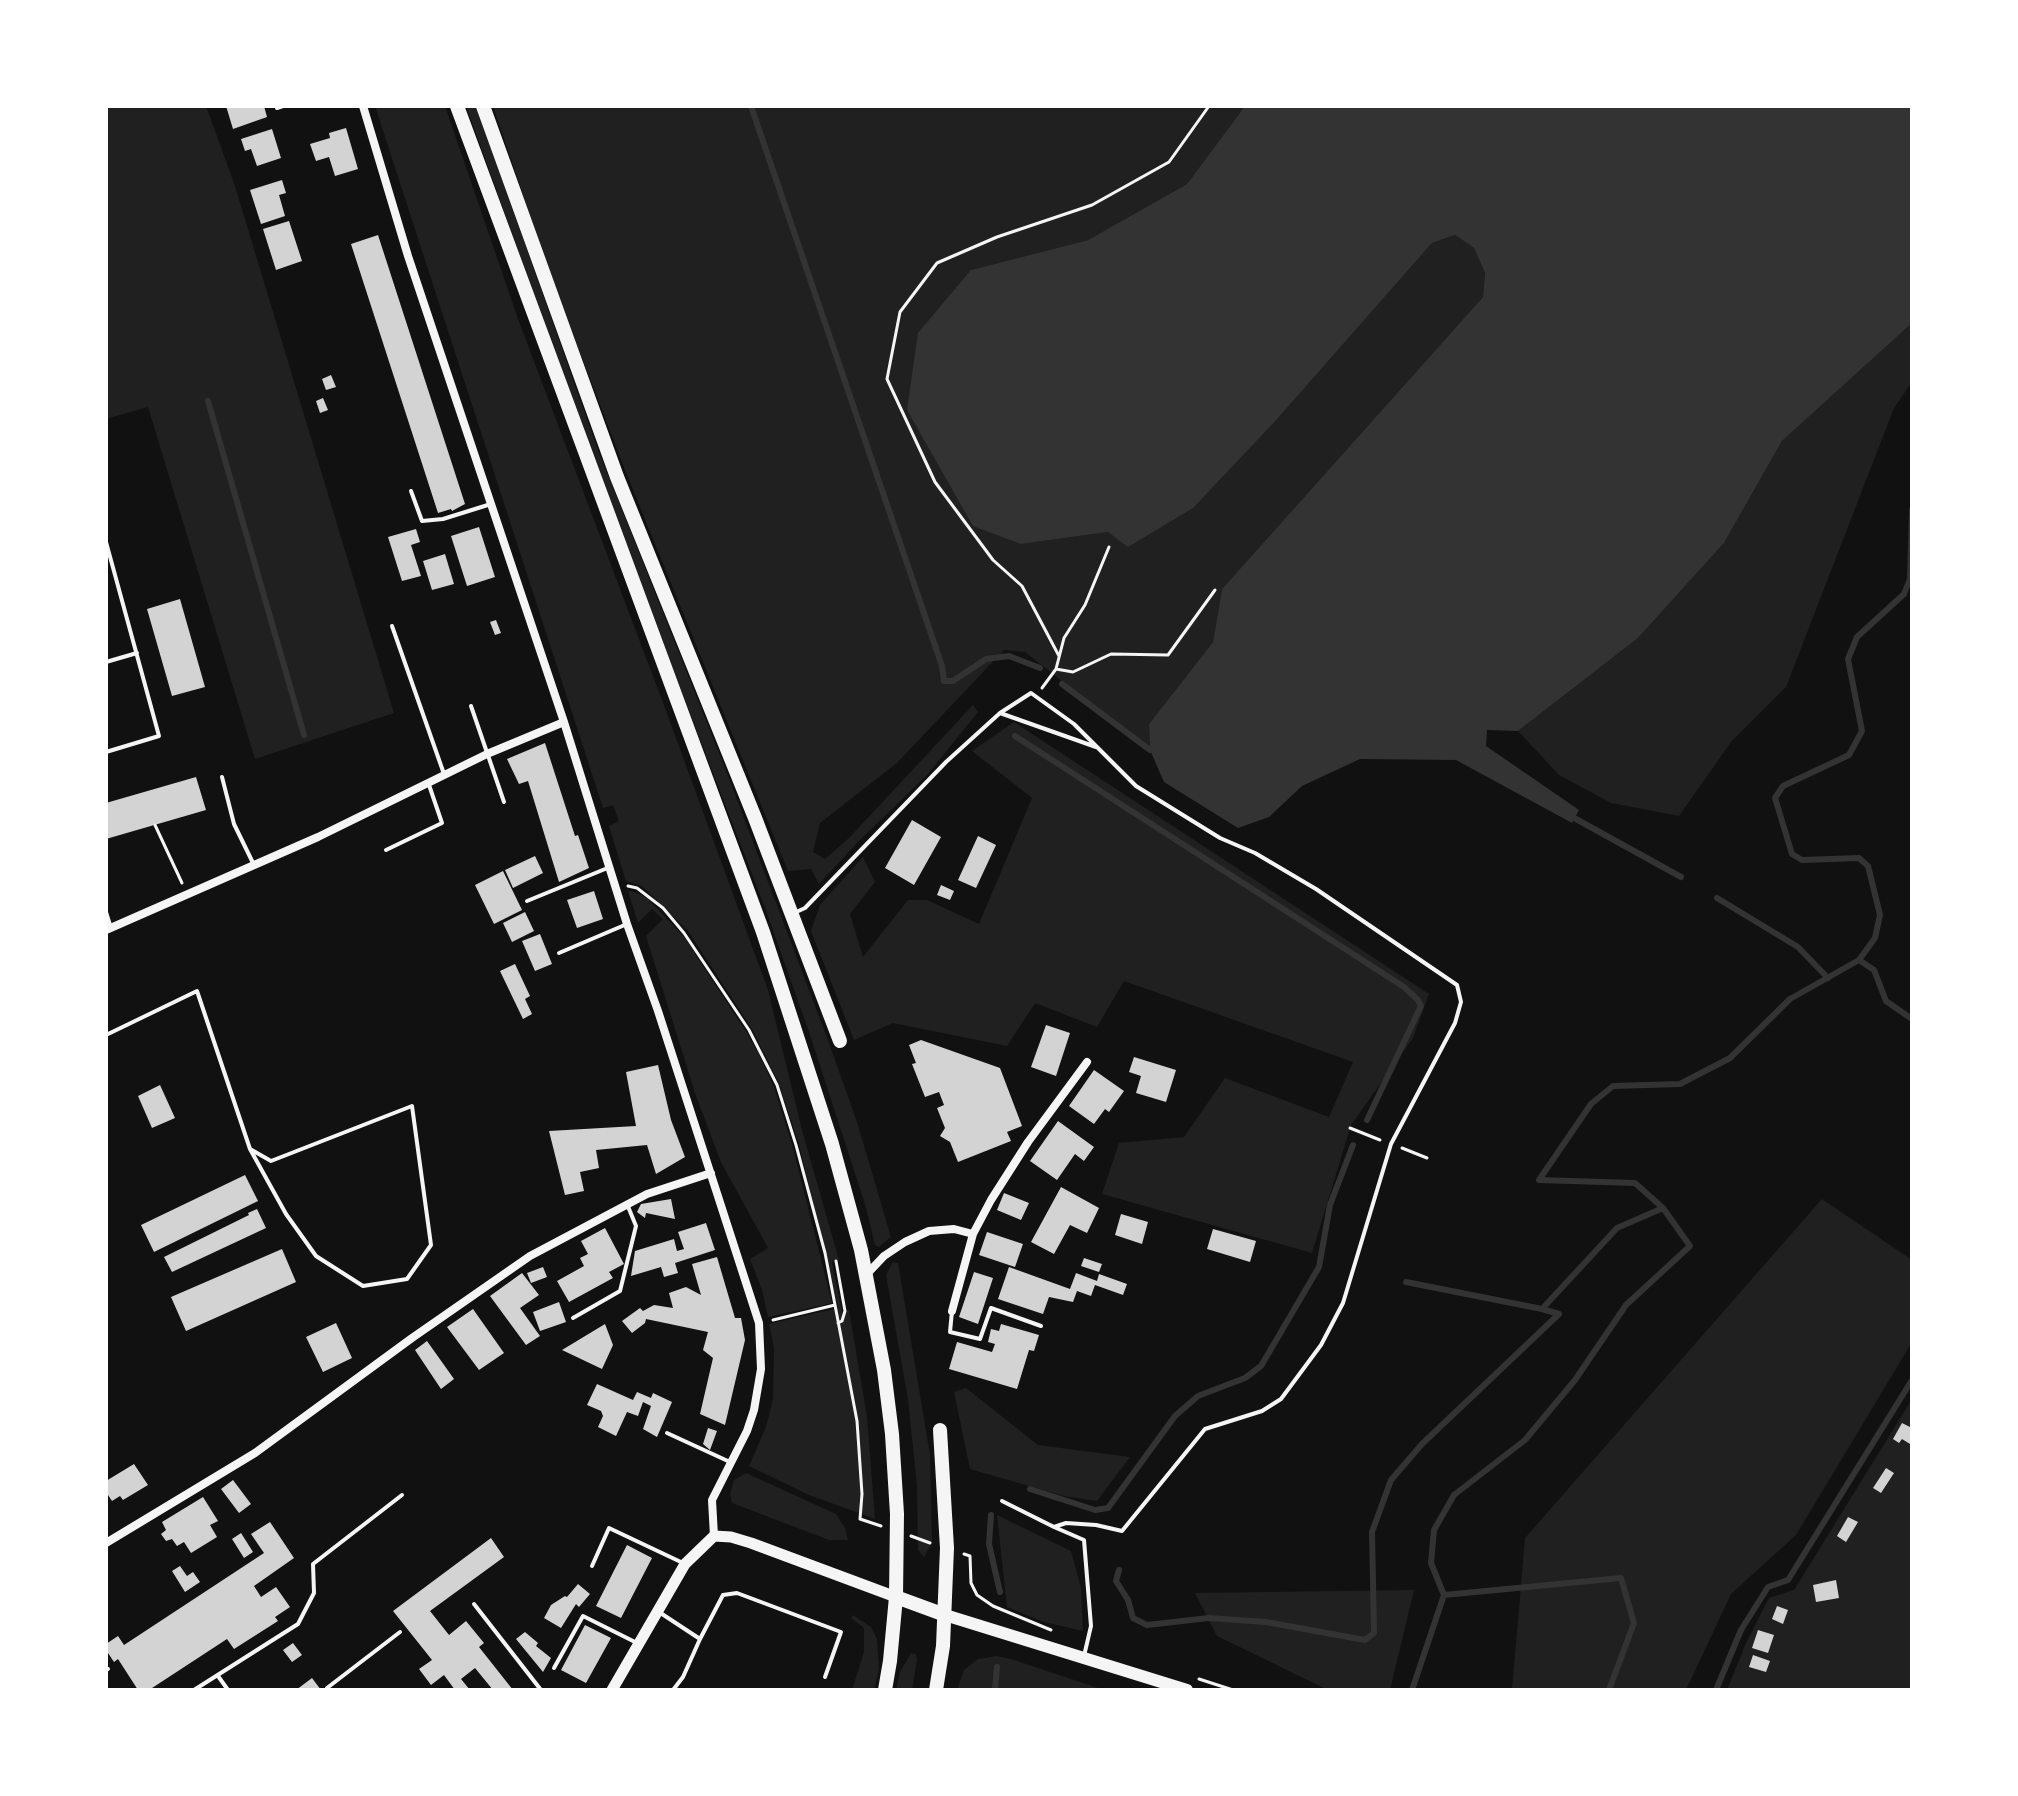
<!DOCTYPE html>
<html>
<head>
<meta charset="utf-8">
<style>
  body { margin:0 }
  #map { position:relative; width:2018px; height:1796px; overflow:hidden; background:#111; font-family:"Source Sans 3",sans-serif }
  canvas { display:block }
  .frame { position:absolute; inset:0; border:108px solid #fff; pointer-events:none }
</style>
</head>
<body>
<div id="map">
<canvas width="2018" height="1796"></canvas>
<div class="frame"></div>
</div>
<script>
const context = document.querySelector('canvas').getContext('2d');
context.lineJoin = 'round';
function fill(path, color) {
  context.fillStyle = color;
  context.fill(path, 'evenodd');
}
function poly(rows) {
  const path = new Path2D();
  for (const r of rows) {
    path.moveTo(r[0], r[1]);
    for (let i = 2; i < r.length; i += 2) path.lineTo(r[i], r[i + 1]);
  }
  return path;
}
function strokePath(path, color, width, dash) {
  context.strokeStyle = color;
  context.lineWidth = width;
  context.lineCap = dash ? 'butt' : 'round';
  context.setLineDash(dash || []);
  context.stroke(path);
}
fill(poly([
  [106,106,206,106,235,186,394,713,255,759,148,407,106,419],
  [375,106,445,106,518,319,665,708,768,990,802,1130,839,1260,832,1262,842,1311,849,1310,867,1417,875,1519,809,1495,749,1466,766,1427,773,1399,774,1348,769,1324,838,1308,799,1144,778,1082,752,1029,688,931,642,886,626,881,609,826,619,821,613,805,603,808],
  [466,106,476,106,598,450,725,768,829,1043,857,1122,891,1237,879,1247,875,1245,865,1204,809,1032,764,905,622,537],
  [493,106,1245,106,1187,184,1088,240,971,270,1021,544,1108,532,1279,417,1432,243,1455,235,1474,248,1485,273,1483,297,1222,589,1213,642,1149,724,1150,750,1025,652,1004,650,897,763,820,823,813,852,825,859,849,838,973,705,978,712,928,774,858,842,819,884,811,869,788,871,625,470,550,274],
  [1912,323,1912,382,1894,408,1786,687,1731,742,1679,816,1611,803,1559,775,1518,731,1638,638,1724,543,1782,441],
  [1014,722,1429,994,1413,1038,1351,1125,1312,1253,1102,1194,1119,1143,1184,1137,1225,1078,1329,1117,1353,1062,1124,981,1097,1027,1035,1003,1007,1046,893,1023,854,1040,811,931,820,905,863,857,875,882,850,914,863,957,908,900,927,900,979,924,1032,798,972,751],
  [628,891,635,892,647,898,684,937,747,1033,762,1060,774,1087,793,1148,832,1303,768,1317,762,1290,750,1259,768,1248,721,1162,696,1096,646,936,663,919,652,909,638,923],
  [1822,1199,1912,1260,1912,1342,1796,1535,1731,1594,1686,1690,1512,1690,1525,1538],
  [893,1262,898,1263,930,1455,932,1543,924,1557,918,1550,917,1486,908,1399,886,1275],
  [966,1388,1038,1445,1130,1457,1097,1501,1064,1496,970,1469,954,1392],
  [1912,1399,1912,1690,1727,1690,1746,1643,1769,1598,1794,1590],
  [746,1473,836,1514,845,1528,848,1540,829,1540,732,1503,730,1494,734,1480],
  [997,1515,1071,1551,1081,1588,1083,1631,1044,1622,1007,1607],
  [1414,1590,1390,1690,1328,1690,1217,1636,1195,1593],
  [853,1615,871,1627,877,1639,879,1669,874,1690,852,1690,864,1652,864,1628,851,1618],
  [911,1653,916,1654,917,1660,912,1690,896,1690,900,1672],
  [997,1656,1014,1660,1104,1690,957,1690,964,1670,978,1659]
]), '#202020');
fill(poly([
  [1245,106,1912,106,1912,323,1782,441,1724,543,1638,638,1518,731,1487,730,1486,746,1579,810,1572,823,1456,760,1360,759,1302,786,1269,817,1238,828,1164,782,1150,750,1149,724,1213,642,1222,589,1483,297,1485,273,1474,248,1455,235,1432,243,1279,417,1193,508,1128,547,1108,532,1021,544,973,526,907,410,918,333,971,270,1088,240,1187,184]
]), '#333');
strokePath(poly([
  [751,106,942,666,944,681,953,681,986,659,1009,656,1040,668],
  [208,401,304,735],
  [1062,684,1150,750],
  [1015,736,1404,987,1418,1000,1421,1006,1367,1120],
  [1576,819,1681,877],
  [1717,898,1798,947,1828,978],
  [1859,960,1874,970,1886,1001,1912,1019],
  [1406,1282,1542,1309,1617,1228,1663,1208],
  [1030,1489,1095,1510,1108,1508,1175,1416,1198,1396,1245,1378,1261,1366,1319,1267,1330,1205,1353,1145],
  [991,1515,989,1544,1000,1592],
  [1119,1570,1116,1581,1128,1600,1133,1618,1147,1625,1209,1618,1266,1622,1365,1640,1374,1633,1372,1532,1391,1480,1422,1444,1559,1314,1542,1309],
  [1444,1595,1621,1578,1634,1623,1609,1690],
  [995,1690,997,1667],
  [1412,1690,1444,1595,1431,1563,1434,1530,1454,1495,1525,1440,1575,1380,1626,1305,1690,1246,1663,1208,1635,1183,1539,1180,1591,1104,1613,1086,1680,1084,1730,1058,1790,999,1859,960,1875,938,1880,915,1868,866,1859,858,1802,860,1792,854,1775,798,1783,786,1849,755,1862,731,1848,659,1857,637,1904,594,1910,579,1912,510],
  [1716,1690,1741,1630,1768,1587,1788,1580,1912,1380]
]), '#333', 6);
fill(poly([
  [226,106,264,106,267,117,233,129],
  [346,128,358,169,335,176,329,157,316,161,310,144,330,138,329,133],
  [272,129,281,158,257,166,251,149,245,151,241,139],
  [282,180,286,193,279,195,285,216,261,224,250,190],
  [289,221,302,261,276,270,263,229],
  [378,235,465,504,452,511,451,509,438,513,351,244],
  [331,375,336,387,326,390,322,379],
  [323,398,328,410,320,413,316,401],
  [479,527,495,577,467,586,451,536],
  [416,529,420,542,411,545,421,576,402,581,388,537],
  [445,554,454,584,432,590,423,561],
  [180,599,205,687,172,696,147,609],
  [496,620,501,633,495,635,490,622],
  [545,743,575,836,578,835,589,868,559,882,528,781,519,784,507,759],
  [196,777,206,810,106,839,106,803],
  [912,820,941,837,914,885,885,868],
  [978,836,996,845,976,888,958,880],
  [535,856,543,873,513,888,505,870],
  [503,871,522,910,494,924,475,885],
  [941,885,954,891,950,900,937,895],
  [594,891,603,919,577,928,567,900],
  [525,912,534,931,512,942,503,923],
  [540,934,552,964,535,971,522,941],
  [515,964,530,996,525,999,532,1014,523,1019,500,971],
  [1046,1025,1070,1033,1056,1076,1031,1067],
  [921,1040,1000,1068,1022,1126,1007,1132,1011,1141,958,1162,950,1142,940,1136,945,1128,937,1108,944,1105,939,1092,925,1097,912,1064,916,1063,909,1045],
  [1134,1057,1176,1070,1166,1102,1136,1093,1141,1076,1129,1072],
  [658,1065,671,1120,685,1157,656,1174,647,1145,596,1150,599,1168,580,1172,584,1191,565,1195,549,1131,636,1126,626,1072],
  [1094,1070,1124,1091,1109,1112,1105,1109,1094,1124,1069,1106],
  [160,1085,175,1118,152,1128,138,1096],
  [1058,1121,1094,1147,1084,1161,1075,1154,1057,1180,1030,1161],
  [245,1175,258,1201,154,1252,141,1225],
  [1061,1187,1099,1208,1087,1233,1070,1225,1054,1254,1031,1242],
  [1004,1193,1029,1203,1021,1220,997,1210],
  [671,1199,675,1219,646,1213,645,1218,637,1212,641,1204],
  [257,1209,266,1228,172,1272,164,1257,249,1215,248,1213],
  [1121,1214,1148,1222,1142,1244,1115,1235],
  [706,1223,715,1250,675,1263,678,1273,664,1277,661,1267,631,1276,635,1251,674,1239,677,1251,684,1249,678,1232],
  [605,1228,624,1264,609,1272,613,1278,569,1302,557,1281,584,1266,580,1258,588,1254,581,1241],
  [1213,1229,1256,1241,1250,1262,1207,1249],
  [987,1232,1023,1244,1015,1267,979,1255],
  [282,1249,296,1282,186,1331,171,1297],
  [717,1257,735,1318,741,1318,745,1340,725,1425,700,1414,713,1358,703,1350,708,1332,646,1319,645,1323,632,1333,622,1321,640,1308,643,1311,654,1305,673,1308,669,1293,686,1287,701,1295,692,1264],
  [1084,1258,1102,1264,1099,1272,1081,1266],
  [543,1267,547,1277,531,1283,527,1273],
  [1009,1267,1070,1289,1076,1273,1097,1281,1099,1274,1127,1284,1123,1295,1095,1285,1091,1296,1077,1291,1073,1302,1049,1297,1043,1314,998,1299],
  [974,1272,993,1278,978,1324,959,1317],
  [522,1273,539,1295,520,1308,540,1336,526,1345,490,1296],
  [559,1302,566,1322,540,1331,533,1312],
  [473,1309,504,1353,479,1370,447,1327],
  [336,1323,352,1358,323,1372,306,1337],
  [605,1324,613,1345,602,1369,562,1350],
  [1001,1324,1039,1335,1034,1351,1029,1350,1017,1389,949,1369,957,1342,992,1352,995,1344,988,1342,991,1329,999,1331],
  [427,1341,454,1379,441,1389,415,1350],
  [597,1384,633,1400,637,1392,651,1398,653,1393,672,1402,657,1437,643,1429,651,1406,643,1402,638,1416,627,1412,616,1436,598,1427,603,1416,601,1411,587,1405],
  [1902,1423,1912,1428,1910,1444,1902,1439,1899,1443,1893,1439],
  [708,1428,717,1431,710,1450,703,1444],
  [134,1464,148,1485,123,1500,120,1496,112,1501,106,1492,106,1481],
  [1886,1468,1894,1473,1881,1493,1873,1488],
  [233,1480,251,1504,239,1513,221,1489],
  [203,1497,218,1521,210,1525,217,1537,191,1553,184,1542,177,1546,172,1539,166,1541,161,1534,166,1530,162,1522],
  [1848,1517,1858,1522,1846,1542,1837,1536],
  [270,1522,294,1558,254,1586,261,1597,276,1587,290,1607,275,1617,278,1621,234,1649,227,1639,149,1690,138,1690,118,1659,114,1662,106,1650,106,1644,118,1636,124,1645,264,1553,251,1534],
  [241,1533,253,1552,244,1558,232,1539],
  [491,1538,504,1557,430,1611,449,1635,466,1621,484,1643,479,1647,513,1690,493,1690,475,1668,461,1679,470,1690,455,1690,444,1675,431,1685,419,1669,432,1660,393,1611],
  [627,1545,652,1558,621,1618,596,1606],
  [180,1566,187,1576,193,1572,200,1582,185,1592,172,1571],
  [1836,1580,1839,1598,1816,1602,1813,1585],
  [578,1584,590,1594,579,1607,576,1604,561,1628,544,1618,551,1605,565,1596,567,1597],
  [1777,1606,1788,1610,1783,1624,1772,1619],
  [585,1625,611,1638,586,1683,561,1670],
  [1758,1630,1774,1635,1768,1653,1752,1648],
  [525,1632,538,1643,536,1646,551,1658,543,1672,516,1639],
  [293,1643,302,1655,292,1662,283,1650],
  [1753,1655,1770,1661,1766,1672,1749,1667],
  [312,1678,321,1690,296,1690]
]), '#d3d3d3');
strokePath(poly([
  [1059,656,1022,586,993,560,935,482,887,379,900,312,937,263,997,237,1092,205,1169,162,1209,106],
  [1056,669,1073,672,1111,654,1168,655,1215,590],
  [1042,688,1056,669,1064,638,1085,605,1109,547],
  [155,825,182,883],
  [628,886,637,888,663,908,684,933,749,1030,777,1085,796,1145,825,1253,835,1305,857,1421,862,1494,860,1519,881,1526],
  [1350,1128,1380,1140],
  [1402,1148,1427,1158],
  [836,1261,845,1311,842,1321,838,1323],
  [773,1320,835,1305],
  [911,1536,930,1543],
  [964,1554,970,1556,971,1583,977,1595,993,1606,1051,1630],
  [1199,1679,1233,1690]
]), '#f5f5f5', 3);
strokePath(poly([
  [277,108,283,106],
  [411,491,422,521,443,519,491,504],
  [106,542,159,736,106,752],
  [392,626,444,774],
  [106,662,137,653],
  [471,706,504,802],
  [1000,713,1096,747],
  [222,777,234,824,254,865],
  [386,850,442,823,429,785],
  [527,901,610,867],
  [106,912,111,928],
  [794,913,805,908,946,762,1000,713,1031,693,1074,724,1136,786,1220,838,1255,853,1316,889,1457,985,1461,1002,1455,1023,1391,1144,1343,1303,1321,1345,1281,1399,1262,1411,1205,1429,1122,1531,1096,1525,1066,1523,1054,1527,1002,1501],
  [559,953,627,924],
  [106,1035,197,991,250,1149,286,1214,316,1256,363,1286,407,1279,431,1245,412,1106,271,1161,250,1149],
  [952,1311,950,1332,980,1339,991,1308,1041,1326],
  [573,1318,620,1291,636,1226,627,1204],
  [667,1433,730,1462],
  [1054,1527,1084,1540,1091,1626,1084,1656],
  [592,1566,609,1528,683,1563],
  [474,1604,541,1690],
  [659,1612,700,1639,723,1595,737,1593,841,1632,825,1677],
  [554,1668,583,1616,637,1643],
  [106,1670,108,1669],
  [218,1676,228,1690],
  [194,1690,298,1624,314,1593,313,1564,402,1495],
  [329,1690,327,1688,400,1632],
  [673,1690,683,1677,700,1639]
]), '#f5f5f5', 4);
strokePath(poly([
  [363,106,408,256,564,722,627,924,658,1011,759,1323,761,1369,754,1410,747,1431,712,1500,714,1536],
  [106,930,318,837,487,754,564,722],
  [866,1275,884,1256,905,1242,929,1231,954,1229,973,1234,991,1200,1028,1142,1087,1062],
  [952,1311,973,1234],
  [106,1543,255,1453,412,1338,530,1256,647,1194,711,1173]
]), '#f5f5f5', 8);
strokePath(poly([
  [612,1690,685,1564,714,1536,731,1537,751,1543,896,1597]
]), '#f5f5f5', 11);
strokePath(poly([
  [945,1615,1187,1690]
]), '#f5f5f5', 12);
strokePath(poly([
  [457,106,763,932,832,1144,861,1250,884,1370,892,1434,897,1514,896,1597,890,1661,885,1690],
  [483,106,617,477,755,818,840,1041],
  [896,1597,945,1615],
  [936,1690,943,1646,947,1548,940,1430]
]), '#f5f5f5', 14);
</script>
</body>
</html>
